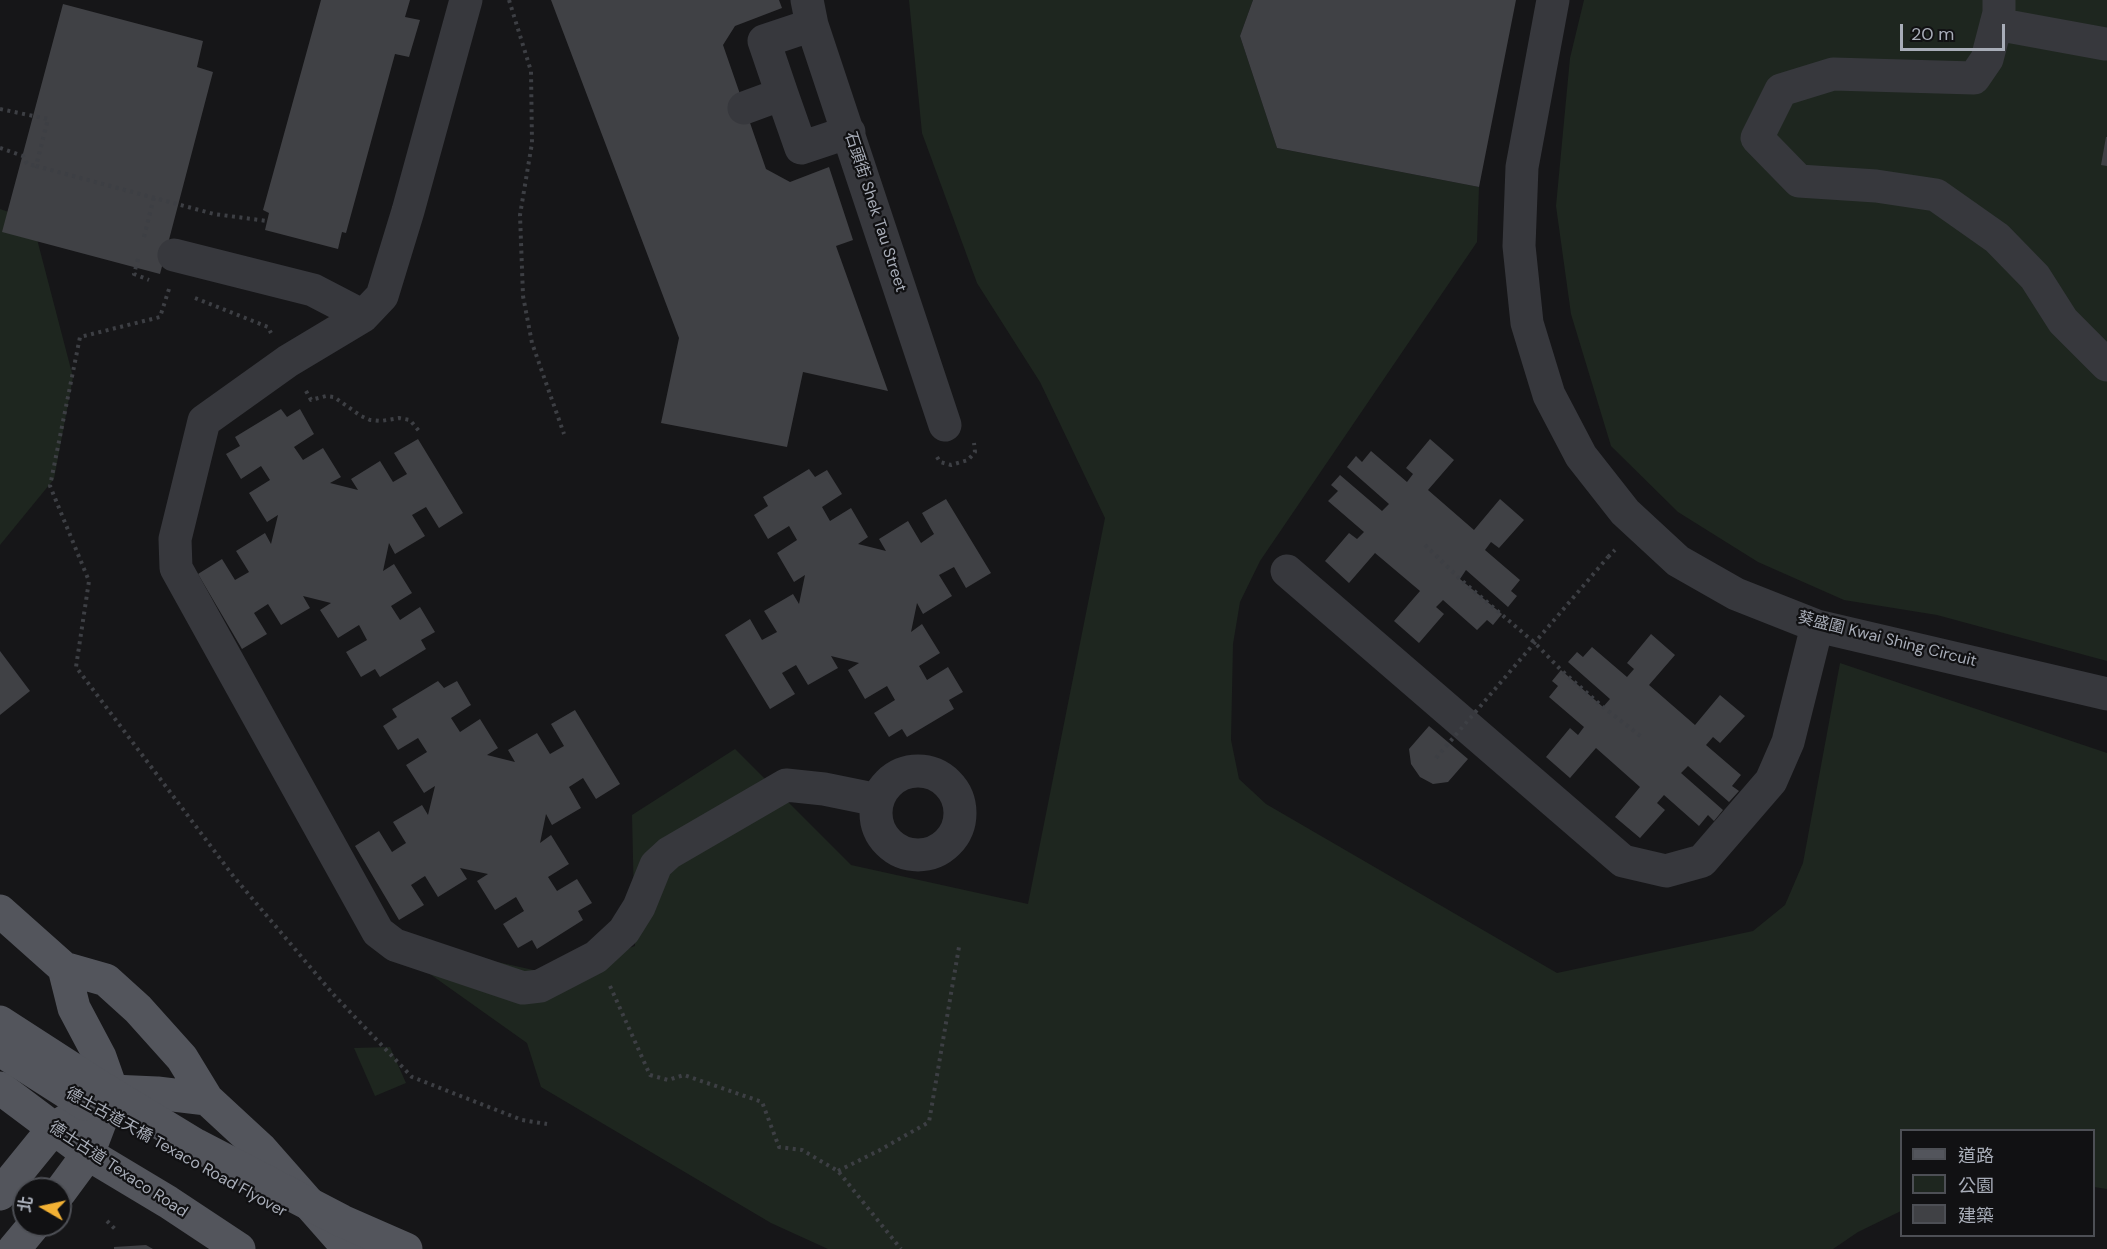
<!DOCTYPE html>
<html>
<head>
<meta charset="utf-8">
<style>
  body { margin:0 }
  #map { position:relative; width:2107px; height:1249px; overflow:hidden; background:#161618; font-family:"DM Sans","Noto Sans TC",sans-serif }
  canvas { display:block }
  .legend { position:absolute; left:1900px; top:1129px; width:195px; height:108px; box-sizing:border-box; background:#111113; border:2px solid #4d4f55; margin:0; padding:8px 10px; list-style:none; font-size:18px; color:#a8adb8 }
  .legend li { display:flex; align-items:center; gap:12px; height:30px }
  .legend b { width:30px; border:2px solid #4d4f55 }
  .north { position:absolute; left:12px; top:1177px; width:60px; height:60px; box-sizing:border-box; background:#111113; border:2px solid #4d4f55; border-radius:50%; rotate:279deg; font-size:16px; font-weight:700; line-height:24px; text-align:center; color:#a8adb8 }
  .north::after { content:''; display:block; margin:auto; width:21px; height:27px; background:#f2b134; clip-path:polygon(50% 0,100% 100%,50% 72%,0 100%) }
  .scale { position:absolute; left:1900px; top:24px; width:105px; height:27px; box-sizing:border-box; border:3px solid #a8adb8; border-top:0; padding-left:8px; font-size:18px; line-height:21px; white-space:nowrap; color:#a8adb8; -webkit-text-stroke:4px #111113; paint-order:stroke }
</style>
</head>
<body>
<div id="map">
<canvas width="2107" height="1249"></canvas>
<ul class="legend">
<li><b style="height:8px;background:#53555c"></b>道路</li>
<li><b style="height:16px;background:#1e261f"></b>公園</li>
<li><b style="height:16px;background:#404145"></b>建築</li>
</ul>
<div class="north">北</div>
<div class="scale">20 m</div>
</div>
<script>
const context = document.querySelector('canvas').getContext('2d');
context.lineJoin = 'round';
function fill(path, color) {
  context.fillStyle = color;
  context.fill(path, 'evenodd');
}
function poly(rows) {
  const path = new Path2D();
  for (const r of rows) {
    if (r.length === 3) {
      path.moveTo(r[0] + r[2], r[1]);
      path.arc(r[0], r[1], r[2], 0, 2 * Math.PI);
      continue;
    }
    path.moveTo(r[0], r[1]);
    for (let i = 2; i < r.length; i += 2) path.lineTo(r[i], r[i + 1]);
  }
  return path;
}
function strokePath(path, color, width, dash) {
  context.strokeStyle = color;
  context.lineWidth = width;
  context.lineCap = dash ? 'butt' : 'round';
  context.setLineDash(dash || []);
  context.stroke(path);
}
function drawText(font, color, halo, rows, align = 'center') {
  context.font = font + ' "DM Sans","Noto Sans TC",sans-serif';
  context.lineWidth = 4.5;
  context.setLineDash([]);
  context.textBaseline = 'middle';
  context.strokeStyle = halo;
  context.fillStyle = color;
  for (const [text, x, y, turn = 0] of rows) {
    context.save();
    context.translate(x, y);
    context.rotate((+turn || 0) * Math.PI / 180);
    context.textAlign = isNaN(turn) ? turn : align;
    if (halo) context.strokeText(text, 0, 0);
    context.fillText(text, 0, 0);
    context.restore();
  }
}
fill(poly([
  [909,0,1253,0,1240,36,1277,148,1479,187,1477,242,1260,561,1240,602,1233,644,1231,740,1239,779,1266,804,1557,973,1753,931,1785,905,1803,863,1840,663,2107,753,2107,1189,2094,1187,2094,1130,1902,1130,1901,1211,1858,1232,1833,1249,828,1249,771,1223,541,1087,527,1043,375,935,556,975,635,946,632,815,735,749,851,865,1028,904,1105,518,1040,382,977,283,922,133],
  [1584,0,2107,0,2107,661,1937,615,1844,600,1758,562,1678,512,1611,446,1571,314,1556,206,1570,58],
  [0,209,32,220,73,377,54,479,0,545],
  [390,1047,406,1083,375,1096,354,1048]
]), '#1e261f');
fill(poly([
  [321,0,410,0,405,17,420,20,409,57,395,54,346,233,342,232,338,249,265,230,269,213,263,210],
  [551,0,779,0,782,8,735,26,723,45,766,169,790,182,829,167,853,240,836,246,888,391,803,372,787,447,661,423,679,338],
  [1253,0,1516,0,1479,187,1277,148,1240,36],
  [63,4,203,41,197,67,213,72,160,274,2,232],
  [2106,137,2107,137,2107,166,2101,165],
  [281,409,287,417,300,409,314,434,294,447,303,460,323,448,341,477,330,483,358,490,351,479,380,461,393,482,407,474,394,453,418,439,463,513,439,528,426,507,412,515,425,536,395,554,389,543,383,571,394,564,412,593,391,606,400,620,420,607,435,632,421,640,426,649,380,677,375,669,361,677,346,652,367,640,359,625,338,638,320,610,331,603,303,596,310,608,281,625,268,604,254,613,267,634,242,649,198,574,222,559,235,580,249,572,236,551,265,533,271,544,278,515,267,522,249,493,270,480,261,466,241,479,226,454,240,446,235,437],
  [1430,439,1454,460,1428,490,1474,530,1500,499,1524,520,1499,548,1491,542,1485,550,1520,580,1511,591,1517,596,1508,607,1466,570,1460,579,1502,614,1493,625,1487,620,1477,630,1443,600,1436,607,1444,614,1419,643,1394,621,1420,591,1375,553,1349,583,1325,561,1349,533,1357,539,1364,532,1328,501,1338,491,1331,485,1340,475,1382,511,1389,504,1347,467,1356,456,1362,462,1371,451,1407,482,1413,474,1406,468],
  [809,469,815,477,827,470,842,494,822,507,830,521,851,508,868,537,858,544,886,551,879,539,908,521,921,543,934,534,922,513,946,499,991,573,966,588,954,567,939,575,952,596,923,614,917,603,911,632,922,624,940,653,919,666,927,680,948,667,963,692,949,700,954,709,907,737,902,729,889,737,874,713,895,700,887,686,865,699,848,670,859,663,831,656,838,668,808,685,796,665,782,673,795,694,770,709,725,635,750,619,762,640,777,632,764,611,793,594,799,604,805,575,794,582,777,553,797,540,789,526,768,539,754,515,768,506,763,497],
  [1651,634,1675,655,1649,685,1695,725,1720,695,1745,716,1720,743,1713,737,1706,745,1741,775,1732,786,1739,791,1729,802,1688,766,1681,773,1723,810,1714,821,1708,815,1699,826,1664,795,1657,803,1665,810,1640,838,1615,817,1640,787,1596,748,1570,778,1546,757,1570,728,1578,735,1584,727,1549,697,1558,686,1552,681,1561,670,1603,707,1610,699,1568,662,1577,652,1583,657,1592,647,1627,677,1634,669,1627,663],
  [0,651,30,691,0,715],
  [438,681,444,688,457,681,471,705,451,718,460,732,480,719,498,748,487,755,515,762,508,750,537,733,550,754,564,746,551,724,575,710,620,784,596,799,583,778,569,787,581,808,552,825,546,814,540,843,551,835,569,864,548,877,557,891,577,879,592,903,578,911,583,920,537,949,532,940,518,948,503,924,524,911,516,897,495,910,477,881,488,874,460,868,467,879,438,897,425,876,411,885,424,905,399,920,355,846,379,831,392,852,406,843,393,822,422,805,428,815,435,786,424,793,406,765,427,752,418,738,398,750,383,726,397,717,392,709],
  [1429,726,1468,759,1448,782,1433,784,1420,777,1411,764,1409,749],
  [146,1245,153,1249,114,1249,114,1247]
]), '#404145');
strokePath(poly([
  [509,0,531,71,532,143,520,215,523,296,532,343,564,434],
  [0,109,48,119,36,166,214,214,267,221],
  [0,148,23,156,27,164,36,166],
  [144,237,154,197],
  [138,259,134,274,149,280],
  [169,289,160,317,80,337,50,486,89,581,76,667,234,877,333,994,412,1077,522,1120,547,1124],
  [195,298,268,327,271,333],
  [306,391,311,400,326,396,334,397,361,416,370,420,381,421,399,418,410,420,419,431],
  [937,457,940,462,951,465,968,460,975,452,974,443],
  [1425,545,1460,579,1535,643,1561,670,1603,707,1643,738],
  [1608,557,1615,550],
  [610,986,650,1075,668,1080,684,1075,762,1102,779,1147,802,1150,838,1171,901,1249],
  [838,1171,880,1150,929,1122,959,947],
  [107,1221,115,1229]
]), '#3d3f44', 4, [3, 4.5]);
strokePath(poly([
  [466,0,408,211,382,296,363,316,288,361,204,421,175,539,176,568,378,932,395,945,523,988,540,986,596,957,624,931,639,907,656,865,669,853,786,785,824,789,878,800],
  [807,0,812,25,945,425],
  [1553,0,1522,167,1519,246,1527,323,1549,395,1581,456,1625,512,1678,561,1736,594,1817,626,2107,694],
  [1999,0,1999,13,1987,59,1974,78,1833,74,1781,90,1757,138,1799,181,1876,186,1936,195,1997,238,2035,277,2063,321,2107,365],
  [1996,24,2105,44],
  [812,25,764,41,782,94,801,148,849,132],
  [744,108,782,94],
  [174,255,313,290,363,316],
  [1287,571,1623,861,1666,871,1702,861,1771,781,1788,742,1817,626],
  [918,813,42]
]), '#37383d', 33);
strokePath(poly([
  [0,911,64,968,106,980,138,1009,182,1058,207,1099,260,1148,349,1249],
  [0,1088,88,1154,168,1202,239,1249],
  [60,1192,88,1154,112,1091,100,1057,74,1008,64,968],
  [0,1194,53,1129,112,1091,157,1093,207,1099],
  [14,1249,34,1225]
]), '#53555c', 33);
strokePath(poly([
  [1436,758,1608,557]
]), '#3d3f44', 4, [3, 4.5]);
strokePath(poly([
  [0,1022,99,1086,196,1145,342,1221,406,1249],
  [0,1050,85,1104]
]), '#53555c', 33);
drawText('16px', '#a8adb8', '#111113', [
  ["石頭街 Shek Tau Street",875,212,72],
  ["葵盛圍 Kwai Shing Circuit",1887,640,14],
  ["德士古道天橋 Texaco Road Flyover",176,1153,29],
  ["德士古道 Texaco Road",118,1170,33]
]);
</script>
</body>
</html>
